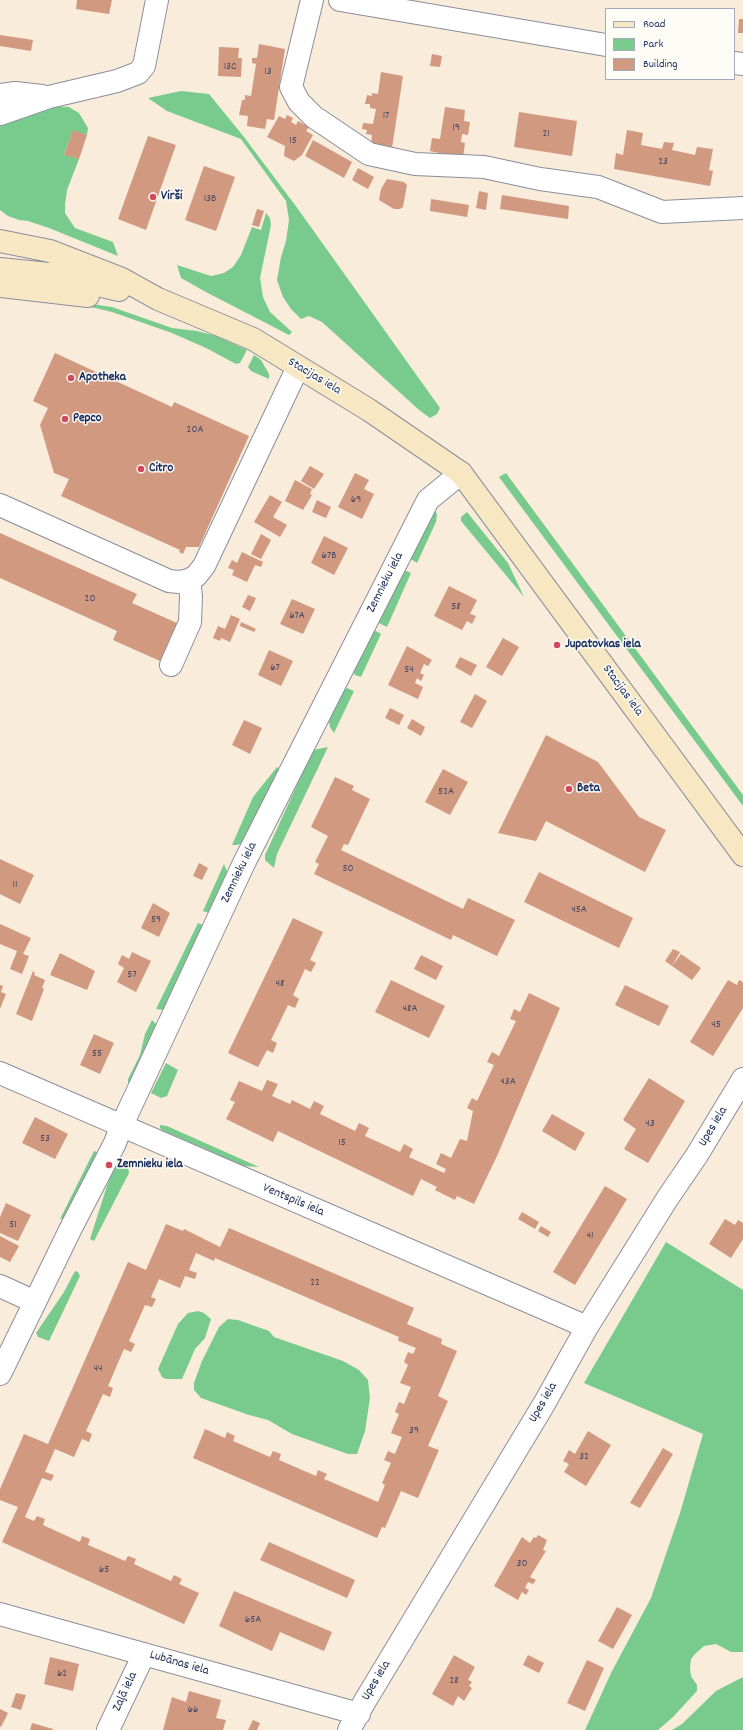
<!DOCTYPE html>
<html>
<head>
<meta charset="utf-8">
<style>
  body { margin:0 }
  #map { position:relative; width:743px; height:1730px; overflow:hidden; background:#f9ecdb; font-family:Dekko,sans-serif }
  canvas { display:block }
  .legend { position:absolute; left:605px; top:8px; width:130px; height:72px; box-sizing:border-box; background:#fdfcf7; border:1px solid #a3aaba; margin:0; padding:5px 7px; list-style:none; font-size:12px; color:#1b2f5e }
  .legend li { display:flex; align-items:center; gap:8px; height:20px }
  .legend b { width:20px; border:1px solid #a3aaba }
</style>
</head>
<body>
<div id="map">
<canvas width="743" height="1730"></canvas>
<ul class="legend">
<li><b style="height:5px;background:#f7e8c3"></b>Road</li>
<li><b style="height:11px;background:#78cb8d"></b>Park</li>
<li><b style="height:11px;background:#d19980"></b>Building</li>
</ul>
</div>
<script>
const context = document.querySelector('canvas').getContext('2d');
context.lineJoin = 'round';
function fill(path, color) {
  context.fillStyle = color;
  context.fill(path, 'evenodd');
}
function poly(rows) {
  const path = new Path2D();
  for (const r of rows) {
    path.moveTo(r[0], r[1]);
    for (let i = 2; i < r.length; i += 2) path.lineTo(r[i], r[i + 1]);
  }
  return path;
}
function strokePath(path, color, width, dash) {
  context.strokeStyle = color;
  context.lineWidth = width;
  context.lineCap = dash ? 'butt' : 'round';
  context.setLineDash(dash || []);
  context.stroke(path);
}
function drawText(font, color, halo, rows, align = 'center') {
  context.font = font + ' Dekko,sans-serif';
  context.lineWidth = 3;
  context.setLineDash([]);
  context.textBaseline = 'middle';
  context.strokeStyle = halo;
  context.fillStyle = color;
  for (const [text, x, y, turn = 0] of rows) {
    context.save();
    context.translate(x, y);
    context.rotate((+turn || 0) * Math.PI / 180);
    context.textAlign = isNaN(turn) ? turn : align;
    if (halo) context.strokeText(text, 0, 0);
    context.fillText(text, 0, 0);
    context.restore();
  }
}
fill(poly([
  [181,91,209,94,244,137,298,209,440,408,437,414,430,418,418,409,322,322,309,316,301,319,291,309,283,297,277,280,281,257,286,241,289,220,286,201,241,139,167,111,148,98],
  [47,106,69,107,79,113,88,128,87,135,73,131,64,154,79,159,67,190,65,205,65,213,75,228,113,242,118,256,49,228,28,221,19,220,8,216,0,210,0,121],
  [266,213,270,218,271,225,260,278,263,297,270,312,292,332,289,335,204,291,181,278,177,265,211,276,224,273,233,267,241,255,252,227,261,230],
  [91,304,112,307,172,328,197,331,216,336,247,350,240,363,236,364,206,348,172,333,112,312,91,307],
  [254,355,261,360,269,374,269,379,251,371,248,367],
  [506,473,743,795,743,806,499,477],
  [433,507,437,514,436,522,417,563,409,558],
  [467,512,508,563,524,597,461,521,461,517],
  [402,569,411,573,387,627,379,623,377,618],
  [376,631,381,634,361,677,355,675,353,672,372,632],
  [347,688,354,691,334,733,330,727,329,722,331,715,343,691],
  [328,747,277,854,274,868,265,860,265,855,313,750],
  [277,767,279,770,248,837,243,843,237,845,232,845,253,797],
  [224,864,229,876,213,914,203,911],
  [198,923,203,925,164,1010,156,1009],
  [152,1020,157,1025,131,1084,128,1083,128,1079,140,1055,145,1034],
  [166,1063,178,1070,167,1096,161,1098,151,1093],
  [160,1125,167,1126,259,1167,244,1166,162,1130,160,1128],
  [94,1151,97,1152,68,1217,60,1219],
  [117,1161,128,1167,129,1173,94,1241,90,1239,107,1186],
  [666,1242,743,1290,743,1652,731,1652,716,1644,704,1646,695,1654,691,1659,690,1668,691,1676,697,1685,697,1691,673,1717,658,1730,585,1730,611,1673,651,1598,680,1513,703,1434,584,1383],
  [75,1271,78,1272,80,1276,49,1341,38,1337,36,1333,64,1292],
  [198,1311,204,1313,211,1319,205,1338,195,1349,182,1379,166,1379,162,1377,158,1369,178,1324,188,1313],
  [228,1319,238,1320,269,1331,274,1337,343,1361,359,1370,368,1380,370,1398,365,1431,357,1454,348,1454,292,1434,268,1420,249,1415,201,1398,194,1390,194,1383,202,1361,219,1327],
  [743,1677,743,1730,672,1730,682,1724,716,1691]
]), '#78cb8d');
fill(poly([
  [77,0,112,0,109,14,76,9],
  [739,19,743,19,743,33,738,33],
  [0,35,33,40,31,51,0,46],
  [259,44,285,49,274,120,267,119,265,129,247,126,248,116,239,115,242,100,245,100,245,95,251,96,256,64,252,63,252,58,257,58],
  [219,47,239,48,238,58,242,58,241,77,218,76],
  [432,54,442,56,440,67,430,66],
  [381,72,403,76,392,148,371,145,372,135,366,134,367,130,362,129,363,123,373,124,376,109,370,108,370,104,365,104,367,95,372,96,372,93,378,94],
  [445,107,465,110,464,121,470,122,468,135,462,134,461,142,465,143,463,158,430,151,432,138,440,139],
  [519,112,577,121,572,156,514,147],
  [287,115,293,118,291,122,296,125,298,121,309,127,306,131,313,135,302,155,294,161,284,156,285,146,267,137,279,116,285,119],
  [73,130,87,135,79,159,64,155],
  [627,130,643,133,641,145,662,149,664,142,674,143,672,150,695,155,697,147,713,149,709,170,713,171,710,186,614,169,616,153,623,155],
  [148,136,176,145,146,230,118,219],
  [313,140,352,162,344,178,305,156],
  [204,166,235,177,216,231,185,220],
  [358,168,374,177,368,189,352,180],
  [387,179,404,182,407,185,403,207,400,209,394,209,379,200,381,189],
  [479,191,488,193,486,210,476,208],
  [502,195,569,206,568,219,500,209],
  [431,199,469,205,467,217,430,211],
  [257,209,264,211,259,227,252,225],
  [55,353,172,407,174,402,249,436,199,547,186,547,183,554,179,552,180,550,61,496,69,479,54,473,40,425,48,408,33,401],
  [310,466,324,474,314,489,301,481],
  [355,473,369,480,364,489,374,494,362,519,338,507],
  [295,480,312,489,310,494,312,495,303,510,285,501],
  [270,495,282,502,273,517,287,525,280,537,254,522],
  [317,500,331,507,326,518,312,512],
  [0,533,137,594,132,603,177,623,160,661,113,640,117,631,0,578],
  [261,534,271,540,261,559,251,554],
  [324,536,348,548,334,575,311,563],
  [242,552,263,562,261,567,255,565,247,582,232,575,234,570,228,568,232,560,237,563],
  [449,586,477,600,470,614,476,616,472,624,467,621,462,630,434,616],
  [248,595,256,598,250,611,242,607],
  [292,599,315,609,303,634,280,624],
  [231,615,240,619,230,642,221,638,220,641,213,638,218,626,225,629],
  [241,622,256,629,254,632,240,626],
  [503,638,519,647,502,676,486,667],
  [407,646,432,660,428,666,424,664,420,673,424,675,421,681,417,678,415,683,423,687,418,699,388,685],
  [269,650,293,661,281,686,258,675],
  [460,657,477,665,471,676,455,667],
  [475,694,487,701,472,728,460,722],
  [390,708,404,715,399,725,385,718],
  [412,719,425,727,421,736,407,728],
  [244,720,262,728,250,754,232,745],
  [546,735,598,762,639,817,666,830,645,872,546,821,536,841,498,833],
  [443,769,468,782,450,815,425,802],
  [335,777,354,786,352,790,370,799,348,845,344,844,341,850,463,909,468,898,515,920,497,956,453,935,451,940,314,874,319,864,315,862,328,836,311,827],
  [0,859,34,875,20,904,0,894],
  [199,863,208,868,202,880,193,876],
  [539,872,633,918,619,948,524,902],
  [153,903,170,913,159,937,141,928],
  [293,918,323,932,310,960,316,963,311,972,305,969,293,995,299,999,295,1008,288,1005,271,1040,277,1043,273,1053,267,1050,258,1067,228,1053],
  [0,924,31,938,23,954,29,956,22,974,10,969,17,951,0,944],
  [673,949,680,952,672,966,665,961],
  [132,952,151,961,136,992,117,982,124,968,118,964,122,955,129,959],
  [60,953,95,971,87,990,50,975],
  [681,954,701,968,692,980,672,966],
  [421,955,443,966,436,980,414,969],
  [33,971,35,973,34,975,45,980,42,988,44,989,32,1021,16,1014],
  [391,980,445,1006,429,1038,375,1012],
  [728,980,737,985,739,980,743,982,743,1008,713,1056,690,1042],
  [0,985,3,986,1,992,6,994,0,1009],
  [625,985,669,1006,659,1026,615,1005],
  [529,993,560,1008,497,1156,474,1204,457,1196,455,1200,435,1190,437,1187,421,1179,413,1196,278,1131,273,1142,226,1119,235,1102,230,1100,239,1081,262,1091,267,1080,278,1084,272,1096,290,1104,292,1100,310,1109,314,1101,324,1106,320,1114,355,1131,359,1123,369,1128,365,1136,400,1152,404,1144,413,1149,409,1157,444,1173,446,1169,436,1164,441,1153,451,1158,460,1139,467,1141,473,1111,467,1108,472,1098,477,1101,494,1065,487,1062,492,1052,499,1056,516,1021,510,1019,514,1009,520,1012],
  [94,1034,114,1043,100,1074,80,1065],
  [649,1078,685,1101,648,1163,624,1149,636,1129,623,1120],
  [552,1114,585,1133,575,1151,542,1131],
  [35,1117,68,1134,55,1159,22,1143],
  [605,1186,627,1199,575,1285,553,1272],
  [6,1203,31,1215,18,1241,0,1233,0,1217],
  [522,1212,539,1222,535,1229,518,1219],
  [725,1219,735,1225,738,1220,743,1223,743,1239,731,1258,709,1244],
  [166,1224,183,1231,184,1229,220,1247,229,1228,414,1308,407,1324,442,1339,441,1344,457,1351,438,1396,448,1401,428,1446,439,1450,418,1498,401,1491,385,1528,382,1527,377,1538,193,1458,205,1429,225,1438,227,1432,235,1436,233,1441,270,1457,273,1451,281,1454,279,1460,316,1476,318,1470,327,1474,324,1479,378,1502,385,1485,382,1483,391,1463,384,1460,388,1451,395,1454,402,1437,391,1433,399,1414,395,1412,399,1402,404,1404,411,1387,400,1383,408,1365,404,1362,408,1352,413,1354,416,1348,399,1341,398,1340,399,1337,215,1258,214,1261,196,1253,189,1270,197,1273,195,1279,185,1276,180,1288,159,1279,151,1297,156,1299,152,1307,145,1305,129,1341,135,1344,131,1352,124,1349,108,1386,113,1388,110,1397,103,1394,86,1431,92,1434,89,1442,82,1439,74,1457,55,1449,45,1472,54,1475,51,1481,42,1478,25,1517,34,1521,37,1516,45,1519,43,1525,80,1542,82,1536,90,1539,88,1545,125,1561,128,1556,136,1559,134,1564,171,1581,174,1575,182,1579,179,1584,199,1593,184,1624,2,1542,18,1507,0,1500,0,1489,24,1434,48,1444,128,1262,146,1270],
  [541,1226,551,1232,548,1237,538,1231],
  [0,1236,19,1246,10,1262,0,1257],
  [588,1431,611,1445,586,1486,564,1472,569,1464,563,1461,569,1450,575,1454],
  [663,1448,673,1454,640,1508,630,1503],
  [538,1535,547,1540,543,1550,546,1551,530,1577,536,1580,533,1584,528,1582,525,1588,529,1590,526,1595,522,1592,518,1600,494,1586,522,1537,530,1543,534,1537,536,1538],
  [269,1542,355,1580,347,1598,260,1560],
  [234,1591,332,1632,324,1651,280,1632,272,1651,219,1626],
  [617,1607,632,1615,613,1649,598,1641],
  [454,1655,475,1667,468,1680,472,1682,469,1686,472,1688,464,1701,458,1696,453,1706,432,1694],
  [528,1655,544,1663,539,1673,523,1665],
  [50,1657,79,1664,73,1691,44,1684],
  [587,1660,604,1668,585,1711,567,1703],
  [189,1691,221,1700,216,1718,226,1720,223,1730,163,1730,172,1697,186,1702],
  [16,1693,26,1695,21,1710,11,1707],
  [0,1709,8,1713,1,1727,0,1726],
  [253,1720,260,1723,257,1730,248,1730],
  [32,1723,53,1729,53,1730,30,1730]
]), '#d19980');
const street = poly([
  [312,0,291,87,299,102,314,117,369,154,415,164,484,167,540,179,598,187,662,212,743,208],
  [340,0,606,45],
  [734,63,743,64],
  [0,95,15,93,42,96],
  [0,114,49,97,117,81,138,73,144,66,157,0],
  [0,505,169,581,179,582,189,580,196,576,204,566,298,367],
  [171,665,190,622,191,596,189,580],
  [0,1073,587,1327],
  [0,1286,35,1302],
  [0,1374,71,1228,115,1143,121,1127,244,863,428,500,461,473],
  [0,1614,359,1714],
  [108,1730,144,1654],
  [349,1730,365,1701,544,1404,587,1327,667,1199,697,1155,743,1079]
]);
const secondary = poly([
  [0,241,50,251,122,279,158,299,253,339,369,410,461,473,743,855],
  [0,269,49,274,119,290],
  [0,286,88,296]
]);
strokePath(street, '#8a8e9c', 24);
strokePath(secondary, '#8a8e9c', 24);
strokePath(street, '#fff', 22);
strokePath(secondary, '#f7e8c3', 22);
for (const [x, y, r, color] of [
  [153,197,4,"#d1495b"],
  [71,378,4,"#d1495b"],
  [65,419,4,"#d1495b"],
  [141,469,4,"#d1495b"],
  [557,645,4,"#d1495b"],
  [569,789,4,"#d1495b"],
  [109,1165,4,"#d1495b"]
]) {
  const dot = new Path2D();
  dot.arc(x, y, r, 0, 2 * Math.PI);
  context.fillStyle = color;
  context.fill(dot);
  strokePath(dot, '#fdfcf7', 1.5);
}
drawText('11px', '#484a66', null, [
  ["13C",230,67],
  ["13",268,72],
  ["17",386,116],
  ["19",456,128],
  ["21",546,134],
  ["15",293,141],
  ["23",663,162],
  ["13B",210,199],
  ["20A",195,430],
  ["69",356,500],
  ["67B",329,556],
  ["20",90,599],
  ["58",456,607],
  ["67A",297,616],
  ["67",275,668],
  ["54",409,670],
  ["52A",446,792],
  ["50",348,869],
  ["11",15,885],
  ["45A",579,910],
  ["59",156,920],
  ["57",132,975],
  ["48",280,984],
  ["48A",410,1009],
  ["45",716,1025],
  ["55",97,1054],
  ["43A",508,1082],
  ["43",650,1124],
  ["53",45,1139],
  ["15",342,1143],
  ["51",13,1225],
  ["41",590,1236],
  ["22",315,1283],
  ["44",98,1369],
  ["39",414,1431],
  ["32",584,1457],
  ["30",522,1564],
  ["65",104,1570],
  ["65A",253,1620],
  ["62",62,1674],
  ["28",454,1681],
  ["66",193,1710]
]);
drawText('bold 13px', '#1b2f5e', '#fdfcf7', [
  ["Virši",161,197],
  ["Apotheka",79,378],
  ["Pepco",73,419],
  ["Citro",149,469],
  ["Jupatovkas iela",565,645],
  ["Beta",577,789],
  ["Zemnieku iela",117,1165]
], 'left');
drawText('13px', '#1b2f5e', '#fdfcf7', [
  ["Stacijas iela",314,377,31],
  ["Zemnieku iela",386,583,-63],
  ["Stacijas iela",622,691,54],
  ["Zemnieku iela",240,873,-64],
  ["Upes iela",714,1127,-59],
  ["Ventspils iela",293,1201,23],
  ["Upes iela",544,1403,-60],
  ["Lubānas iela",179,1664,16],
  ["Upes iela",377,1681,-59],
  ["Zaļā iela",126,1692,-65]
]);
</script>
</body>
</html>
